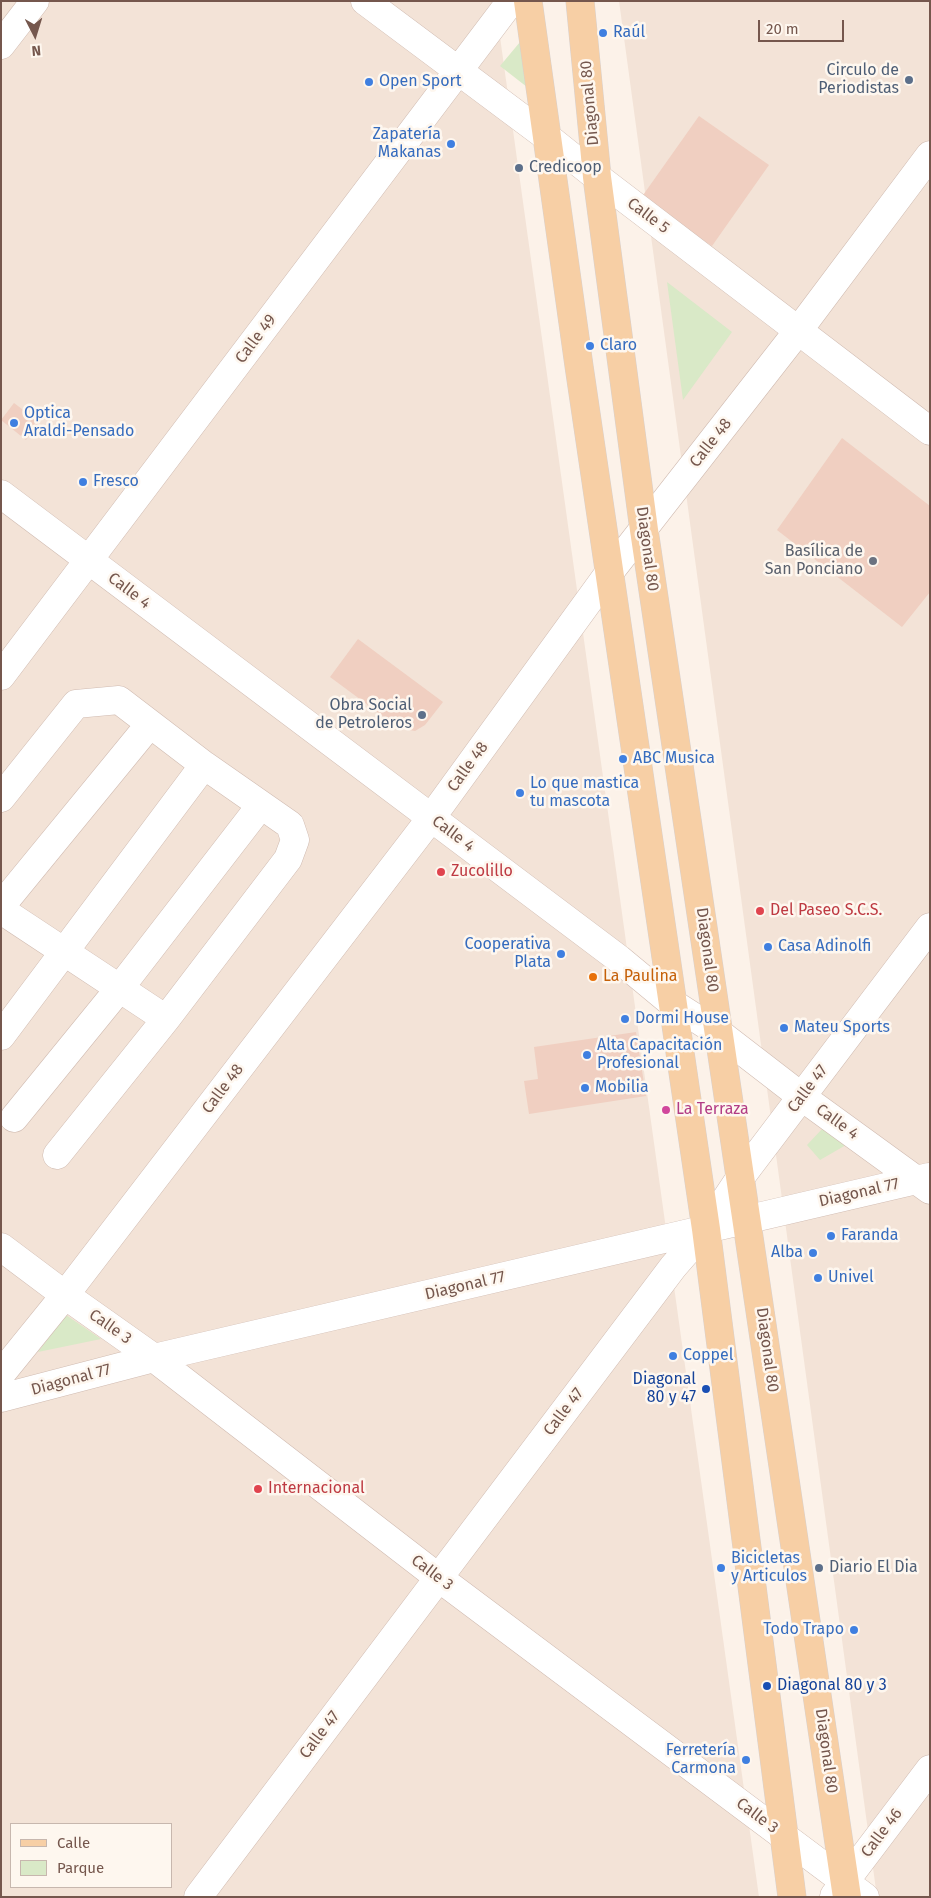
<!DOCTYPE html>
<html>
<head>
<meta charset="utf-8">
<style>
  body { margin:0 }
  #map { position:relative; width:931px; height:1898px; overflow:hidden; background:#fcf2e9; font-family:"Fira Sans",sans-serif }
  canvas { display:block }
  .frame { position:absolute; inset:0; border:2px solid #75574d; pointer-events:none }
  .legend { position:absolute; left:10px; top:1823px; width:162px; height:65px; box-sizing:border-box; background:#fef7ef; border:1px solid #c7b7ae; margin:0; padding:6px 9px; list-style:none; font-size:15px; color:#75574d }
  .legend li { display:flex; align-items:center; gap:10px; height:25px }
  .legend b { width:25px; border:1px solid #c7b7ae }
  .north { position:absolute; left:10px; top:10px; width:50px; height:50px; -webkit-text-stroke:4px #fef7ef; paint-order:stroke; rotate:175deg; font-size:14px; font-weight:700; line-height:20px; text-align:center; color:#75574d }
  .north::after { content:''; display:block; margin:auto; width:18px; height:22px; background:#75574d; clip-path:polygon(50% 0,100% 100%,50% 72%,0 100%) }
  .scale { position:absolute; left:758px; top:20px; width:86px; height:22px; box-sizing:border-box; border:2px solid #75574d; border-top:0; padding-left:6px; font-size:15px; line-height:18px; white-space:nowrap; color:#75574d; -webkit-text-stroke:4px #fef7ef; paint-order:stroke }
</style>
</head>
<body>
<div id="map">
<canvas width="931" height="1898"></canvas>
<div class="frame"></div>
<ul class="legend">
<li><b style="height:6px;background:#f7cfa5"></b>Calle</li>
<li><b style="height:14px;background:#d9e9c7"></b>Parque</li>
</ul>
<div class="north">N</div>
<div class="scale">20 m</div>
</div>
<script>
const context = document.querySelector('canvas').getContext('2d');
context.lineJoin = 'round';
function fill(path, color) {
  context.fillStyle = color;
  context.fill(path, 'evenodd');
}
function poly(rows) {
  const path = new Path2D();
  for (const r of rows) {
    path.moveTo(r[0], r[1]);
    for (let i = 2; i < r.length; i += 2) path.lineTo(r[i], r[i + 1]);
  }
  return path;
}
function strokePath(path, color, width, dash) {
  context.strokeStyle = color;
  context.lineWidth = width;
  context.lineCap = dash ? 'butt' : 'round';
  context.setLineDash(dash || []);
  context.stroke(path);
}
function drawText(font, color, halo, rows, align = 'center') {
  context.font = font + ' "Fira Sans",sans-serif';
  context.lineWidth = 5;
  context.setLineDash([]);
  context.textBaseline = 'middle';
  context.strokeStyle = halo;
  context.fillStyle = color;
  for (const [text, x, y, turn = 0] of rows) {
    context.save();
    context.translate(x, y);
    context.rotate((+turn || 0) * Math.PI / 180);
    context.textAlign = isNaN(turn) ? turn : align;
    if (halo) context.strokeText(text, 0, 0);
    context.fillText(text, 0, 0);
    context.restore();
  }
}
fill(poly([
  [1,1,495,1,759,1897,1,1897],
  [11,1824,171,1824,171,1887,11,1887],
  [619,1,930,1,930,1897,877,1897]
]), '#f3e3d7');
fill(poly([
  [520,42,527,87,500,66],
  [667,282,732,332,683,400],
  [823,1128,846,1145,820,1160,807,1145],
  [66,1315,101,1339,38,1352]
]), '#d9e9c7');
fill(poly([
  [699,116,769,165,712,246,641,198],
  [14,403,39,422,26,440,1,420],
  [842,438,930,506,930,592,902,627,777,530],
  [358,639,443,702,425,725,415,731,399,728,330,677],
  [636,1032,646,1096,529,1114,524,1081,538,1079,534,1047]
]), '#f0cfc1');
const minor = poly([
  [365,1,547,137,597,177,930,431],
  [1,45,35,1],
  [1,494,619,959,672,1003,719,1033,802,1097,930,1190],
  [1,676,511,1],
  [1,798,76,704,119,700,204,765,290,825,295,840,288,859,166,1019,57,1155],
  [1,906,150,724],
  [1,910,166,1019],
  [1,1036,204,765],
  [14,1118,119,989,261,805],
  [1,1247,65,1295,154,1358,439,1578,865,1897],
  [1,1374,65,1295,431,818,609,573,798,331,930,155],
  [1,1398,154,1358,929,1177],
  [834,1896,930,1769],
  [198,1897,673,1267,706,1229,740,1178,930,927]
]);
const major = poly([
  [528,1,579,366,706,1229,792,1897],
  [580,1,597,177,644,530,847,1897]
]);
strokePath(minor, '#d0bbb1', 29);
strokePath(major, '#d8d0cd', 29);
strokePath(minor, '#fff', 28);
strokePath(major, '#f7cfa5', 28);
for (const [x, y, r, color] of [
  [603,33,5,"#3f7fe0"],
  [909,80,5,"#5c6f8a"],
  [369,82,5,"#3f7fe0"],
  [451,144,5,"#3f7fe0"],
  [519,168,5,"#5c6f8a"],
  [590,346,5,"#3f7fe0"],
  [14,423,5,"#3f7fe0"],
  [83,482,5,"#3f7fe0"],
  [873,561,5,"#6b7280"],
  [422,715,5,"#5c6f8a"],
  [623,759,5,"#3f7fe0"],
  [520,793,5,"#3f7fe0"],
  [441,872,5,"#e0444e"],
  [760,911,5,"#e0444e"],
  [768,947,5,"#3f7fe0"],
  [561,954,5,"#3f7fe0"],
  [593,977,5,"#e8710a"],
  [625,1019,5,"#3f7fe0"],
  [784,1028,5,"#3f7fe0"],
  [587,1055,5,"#3f7fe0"],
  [585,1088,5,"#3f7fe0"],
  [666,1110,5,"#d1479c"],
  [831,1236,5,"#3f7fe0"],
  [813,1253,5,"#3f7fe0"],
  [818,1278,5,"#3f7fe0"],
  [673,1356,5,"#3f7fe0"],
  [706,1389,5,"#1a4fb4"],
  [258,1489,5,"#e0444e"],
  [721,1568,5,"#3f7fe0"],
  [819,1568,5,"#5c6f8a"],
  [854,1630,5,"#3f7fe0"],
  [767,1686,5,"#1a4fb4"],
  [746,1760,5,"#3f7fe0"]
]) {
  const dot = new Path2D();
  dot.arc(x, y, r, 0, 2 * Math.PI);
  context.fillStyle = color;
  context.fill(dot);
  strokePath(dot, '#fef7ef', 2);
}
drawText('16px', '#366cbe', '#fef7ef', [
  ["Raúl",613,33],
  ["Open Sport",379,82],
  ["Zapatería",441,135,"right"],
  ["Makanas",441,153,"right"],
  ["Claro",600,346],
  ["Optica",24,414],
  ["Araldi-Pensado",24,432],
  ["Fresco",93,482],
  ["ABC Musica",633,759],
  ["Lo que mastica",530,784],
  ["tu mascota",530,802],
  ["Cooperativa",551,945,"right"],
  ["Plata",551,963,"right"],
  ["Casa Adinolfi",778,947],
  ["Dormi House",635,1019],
  ["Mateu Sports",794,1028],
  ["Alta Capacitación",597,1046],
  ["Profesional",597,1064],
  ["Mobilia",595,1088],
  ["Faranda",841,1236],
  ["Alba",803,1253,"right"],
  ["Univel",828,1278],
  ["Coppel",683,1356],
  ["Bicicletas",731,1559],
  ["y Articulos",731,1577],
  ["Todo Trapo",844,1630,"right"],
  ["Ferretería",736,1751,"right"],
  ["Carmona",736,1769,"right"]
], 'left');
drawText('16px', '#4e5e75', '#fef7ef', [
  ["Circulo de",899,71],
  ["Periodistas",899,89],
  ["Credicoop",529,168,"left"],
  ["Obra Social",412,706],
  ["de Petroleros",412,724],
  ["Diario El Dia",829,1568,"left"]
], 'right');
drawText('16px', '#75574d', '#fef7ef', [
  ["Diagonal 80",590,103,-95],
  ["Calle 5",648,216,37],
  ["Calle 49",256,339,-53],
  ["Calle 48",711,443,-52],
  ["Diagonal 80",647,549,82],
  ["Calle 4",129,591,37],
  ["Calle 48",468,767,-54],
  ["Calle 4",453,834,37],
  ["Diagonal 80",707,950,82],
  ["Calle 48",223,1089,-53],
  ["Calle 47",808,1089,-53],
  ["Calle 4",837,1122,36],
  ["Diagonal 77",859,1193,-13],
  ["Diagonal 77",465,1286,-13],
  ["Calle 3",110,1327,35],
  ["Diagonal 80",767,1350,82],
  ["Diagonal 77",71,1380,-15],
  ["Calle 47",564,1412,-53],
  ["Calle 3",432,1573,37],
  ["Calle 47",320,1735,-53],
  ["Diagonal 80",826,1751,82],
  ["Calle 3",757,1816,37],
  ["Calle 46",882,1833,-53]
]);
drawText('16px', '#5b616d', '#fef7ef', [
  ["Basílica de",863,552],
  ["San Ponciano",863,570]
], 'right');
drawText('16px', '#be3a42', '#fef7ef', [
  ["Zucolillo",451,872],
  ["Del Paseo S.C.S.",770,911],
  ["Internacional",268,1489]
], 'left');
drawText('16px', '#c56008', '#fef7ef', [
  ["La Paulina",603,977]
], 'left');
drawText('16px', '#b23c85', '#fef7ef', [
  ["La Terraza",676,1110]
], 'left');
drawText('16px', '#164399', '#fef7ef', [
  ["Diagonal",696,1380],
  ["80 y 47",696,1398],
  ["Diagonal 80 y 3",777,1686,"left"]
], 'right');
</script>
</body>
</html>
